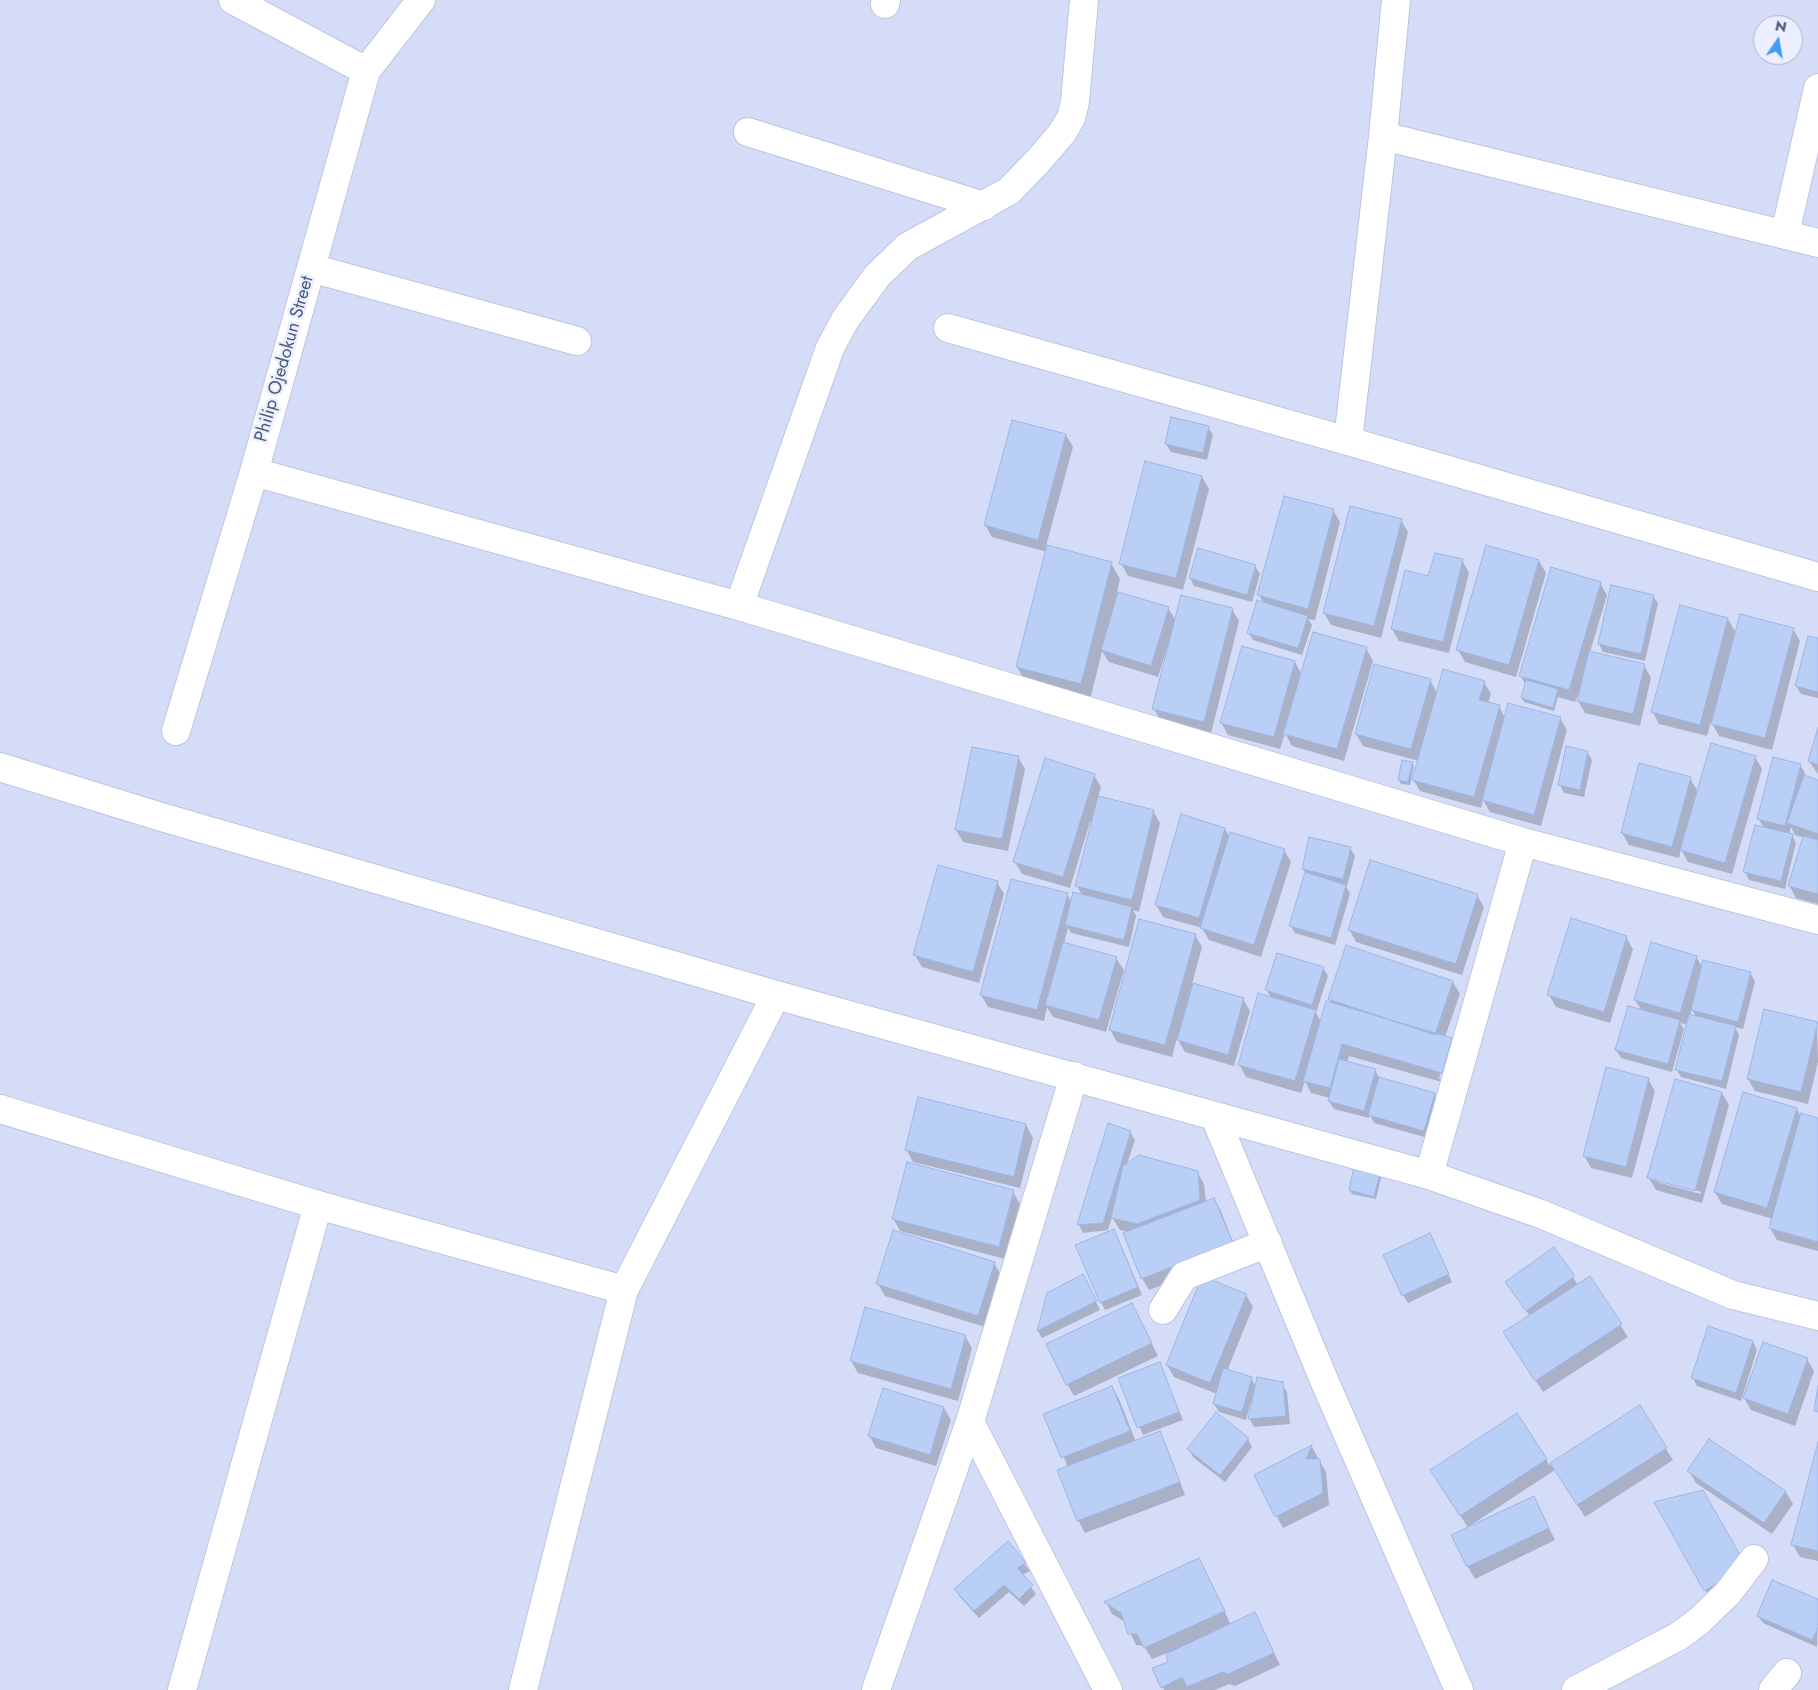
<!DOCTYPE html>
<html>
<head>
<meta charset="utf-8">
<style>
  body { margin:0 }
  #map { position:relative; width:1818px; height:1690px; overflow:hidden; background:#e4e8fe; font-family:Jost,sans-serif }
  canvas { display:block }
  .north { position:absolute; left:1753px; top:15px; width:50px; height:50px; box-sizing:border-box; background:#ecefff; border:1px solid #aab4c9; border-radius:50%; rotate:12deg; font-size:14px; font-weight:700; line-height:20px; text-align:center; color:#475b79 }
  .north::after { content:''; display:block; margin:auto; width:18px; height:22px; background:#409df1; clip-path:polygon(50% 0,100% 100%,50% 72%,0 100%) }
</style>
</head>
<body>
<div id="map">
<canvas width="1818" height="1690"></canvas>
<div class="north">N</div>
</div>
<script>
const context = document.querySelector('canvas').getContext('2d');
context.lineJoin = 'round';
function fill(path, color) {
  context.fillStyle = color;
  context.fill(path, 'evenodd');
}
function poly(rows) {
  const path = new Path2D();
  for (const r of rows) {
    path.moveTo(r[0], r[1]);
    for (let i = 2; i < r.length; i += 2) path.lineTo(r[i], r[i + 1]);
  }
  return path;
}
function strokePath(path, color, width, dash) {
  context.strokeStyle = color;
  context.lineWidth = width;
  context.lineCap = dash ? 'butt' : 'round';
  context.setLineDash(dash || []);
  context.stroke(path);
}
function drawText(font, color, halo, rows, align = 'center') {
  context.font = font + ' Jost,sans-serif';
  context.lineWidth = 5;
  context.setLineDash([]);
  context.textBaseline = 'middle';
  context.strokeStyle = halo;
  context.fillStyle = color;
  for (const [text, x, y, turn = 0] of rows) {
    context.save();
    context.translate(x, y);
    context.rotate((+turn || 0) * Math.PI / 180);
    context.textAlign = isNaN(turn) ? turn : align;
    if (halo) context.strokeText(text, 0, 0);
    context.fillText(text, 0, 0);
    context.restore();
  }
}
fill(poly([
  [0,0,1818,0,1818,1690,0,1690],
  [1763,25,1793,25,1793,55,1763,55]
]), '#d5dcf8');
fill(poly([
  [1013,421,1066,435,1073,447,1046,546,1111,563,1120,579,1117,593,1168,608,1176,621,1232,609,1239,621,1211,734,1161,721,1154,709,1170,645,1168,645,1158,677,1109,662,1102,651,1090,700,1027,684,1017,667,1047,552,992,537,985,525],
  [1208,427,1213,435,1207,460,1171,452,1166,444],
  [1202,477,1209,489,1183,590,1128,576,1121,563],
  [1333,510,1340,522,1315,620,1308,619,1312,625,1302,655,1253,640,1248,632,1264,604,1259,595],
  [1401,520,1408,532,1381,638,1331,625,1324,613],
  [1462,560,1469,573,1449,653,1399,641,1392,629,1429,578],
  [1539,561,1546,573,1516,677,1465,662,1458,650],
  [1255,566,1260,574,1252,602,1194,586,1190,578],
  [1600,583,1607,595,1590,652,1644,665,1651,678,1640,726,1585,713,1578,701,1580,695,1578,694,1575,702,1558,697,1554,711,1524,702,1522,698,1526,685,1520,675],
  [1653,596,1658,603,1645,661,1603,652,1599,644],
  [1728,619,1736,633,1793,629,1800,641,1772,750,1719,736,1711,721,1707,736,1659,724,1652,711],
  [1818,639,1818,698,1801,694,1796,686],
  [1366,648,1373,661,1344,761,1292,746,1285,733,1280,749,1228,735,1221,722,1295,662,1302,675],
  [1430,680,1437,693,1484,682,1491,694,1488,703,1499,706,1505,718,1560,718,1567,730,1541,826,1490,812,1483,800,1481,808,1420,791,1413,779,1419,761,1363,746,1356,734],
  [1818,732,1818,774,1809,761],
  [1587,752,1592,760,1584,797,1564,793,1560,785],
  [1018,757,1025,769,1008,851,963,842,956,830],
  [1755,757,1762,769,1732,874,1688,862,1681,849,1679,858,1629,845,1622,833,1690,778,1698,792],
  [1412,763,1414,766,1410,785,1401,784,1399,780],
  [1800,765,1805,773,1804,777,1818,782,1818,904,1796,898,1789,885,1804,838,1795,835,1791,827,1789,834,1792,835,1796,843,1785,889,1749,880,1745,872,1764,828,1758,818],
  [1094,775,1101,787,1098,797,1153,811,1160,823,1139,912,1133,910,1136,916,1129,947,1071,933,1068,928,1064,943,1116,958,1124,970,1106,1032,1053,1017,1047,1007,1044,1021,988,1007,981,995,1067,894,1072,903,1082,895,1077,886,1092,823,1090,822,1070,888,1022,874,1015,862],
  [1225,829,1230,838,1284,850,1291,862,1261,957,1209,940,1202,928,1163,917,1156,905],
  [1350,848,1355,856,1347,886,1346,886,1350,894,1335,945,1295,933,1290,925,1306,873,1303,869],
  [997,882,1004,894,979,983,922,967,915,955],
  [1477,895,1484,907,1462,975,1356,942,1349,929],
  [1195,935,1202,947,1192,984,1243,999,1250,1011,1234,1066,1185,1052,1177,1038,1172,1057,1117,1042,1110,1030],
  [1626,937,1633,949,1610,1023,1556,1007,1549,995],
  [1696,957,1703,968,1750,973,1755,981,1743,1029,1735,1027,1739,1035,1726,1089,1681,1077,1677,1070,1688,1025,1680,1023,1684,1029,1672,1072,1621,1058,1616,1050,1642,1011,1635,1000],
  [1692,1009,1696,1017,1690,1015],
  [1323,968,1328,976,1316,1013,1321,1022,1332,1005,1329,999,1453,982,1460,994,1445,1037,1451,1039,1458,1051,1449,1084,1349,1056,1347,1063,1375,1070,1380,1079,1434,1094,1439,1102,1428,1138,1374,1123,1370,1115,1369,1118,1334,1109,1329,1101,1330,1098,1311,1093,1305,1081,1301,1093,1246,1077,1239,1064,1271,998,1267,990],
  [1448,1046,1451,1046,1442,1079,1439,1079],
  [1817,1024,1818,1062,1808,1104,1755,1091,1748,1079],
  [1648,1079,1655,1091,1632,1178,1591,1168,1584,1155],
  [1722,1093,1729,1105,1702,1203,1656,1190,1649,1178],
  [1657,1179,1701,1192,1701,1194,1657,1182],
  [1797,1109,1801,1117,1818,1119,1818,1251,1777,1240,1770,1228,1773,1219,1722,1204,1715,1192],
  [1026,1125,1033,1138,1020,1188,913,1162,906,1149],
  [1109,1125,1130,1132,1135,1140,1127,1164,1197,1172,1204,1184,1206,1202,1214,1199,1221,1211,1238,1256,1149,1290,1142,1278,1129,1232,1120,1230,1112,1217,1108,1230,1083,1233,1079,1225],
  [1379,1174,1381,1178,1376,1199,1352,1194,1350,1190],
  [1013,1192,1020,1204,1005,1259,900,1231,893,1218],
  [1118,1238,1142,1295,1105,1310,1101,1302],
  [1434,1243,1452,1282,1408,1303,1403,1295],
  [1554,1249,1578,1285,1590,1278,1628,1337,1543,1392,1512,1344,1530,1316,1511,1290],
  [994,1263,1001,1275,985,1327,885,1296,878,1284],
  [1087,1284,1100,1310,1042,1338,1038,1331,1048,1294],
  [1246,1295,1253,1307,1227,1371,1251,1378,1256,1387,1282,1384,1287,1392,1290,1424,1254,1427,1250,1419,1253,1402,1251,1401,1246,1420,1219,1412,1214,1404,1217,1394,1174,1377,1167,1365],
  [1138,1316,1158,1356,1074,1396,1067,1384],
  [965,1336,972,1348,958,1401,858,1373,851,1361],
  [1753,1342,1757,1350,1741,1401,1697,1386,1693,1378],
  [1807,1359,1814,1371,1795,1426,1751,1410,1744,1398],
  [1159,1364,1183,1420,1143,1435,1119,1379],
  [1112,1387,1119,1399,1136,1442,1160,1433,1166,1445,1185,1495,1085,1533,1078,1520,1059,1470,1068,1467,1045,1414],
  [1639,1407,1673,1460,1585,1517,1555,1470,1468,1527,1534,1498,1555,1540,1475,1579,1468,1567,1469,1529,1439,1483,1546,1459,1549,1465],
  [944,1408,951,1420,936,1466,876,1448,869,1435],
  [1248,1439,1252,1447,1225,1482,1193,1457,1189,1449],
  [1710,1441,1786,1492,1793,1504,1772,1534,1696,1483,1689,1471],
  [1312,1447,1318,1458,1317,1460,1319,1460,1326,1472,1329,1505,1283,1528,1255,1475],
  [1818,1447,1818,1561,1800,1557,1793,1545],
  [1656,1503,1753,1579,1712,1602],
  [1008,1543,1030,1571,1022,1575,1036,1594,1024,1606,1009,1592,979,1618,960,1597,955,1589],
  [1206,1572,1231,1625,1255,1614,1280,1665,1235,1686,1229,1684,1215,1690,1164,1690,1154,1669,1170,1662,1167,1653,1152,1659,1144,1646,1136,1645,1125,1622,1112,1614,1106,1602],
  [1818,1601,1817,1647,1763,1623,1758,1616]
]), '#0003');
const building = poly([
  [1171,417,1209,426,1203,453,1165,444,1171,417],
  [1012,420,1066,434,1038,540,984,525,1012,420],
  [1145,461,1202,476,1176,578,1119,564,1145,461],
  [1284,496,1334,509,1308,609,1257,595,1284,496],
  [1350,506,1402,519,1374,626,1323,613,1350,506],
  [1047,545,1112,562,1081,684,1016,667,1047,545],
  [1486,545,1539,560,1509,665,1456,650,1486,545],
  [1198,548,1256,565,1247,595,1189,578,1198,548],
  [1435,553,1463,559,1443,642,1391,629,1405,570,1428,576,1435,553],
  [1551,567,1601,582,1569,690,1519,676,1551,567],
  [1611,585,1654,595,1641,654,1598,644,1611,585],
  [1118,592,1169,607,1151,666,1101,650,1118,592],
  [1181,595,1233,608,1204,722,1152,709,1181,595],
  [1257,600,1308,616,1298,648,1247,633,1257,600],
  [1680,605,1728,618,1700,725,1651,712,1680,605],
  [1740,614,1794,628,1765,738,1711,724,1740,614],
  [1313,632,1367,647,1337,749,1283,734,1313,632],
  [1808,636,1818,638,1818,692,1795,686,1808,636],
  [1242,646,1295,661,1274,737,1220,723,1242,646],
  [1589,651,1645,664,1633,714,1577,701,1589,651],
  [1374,664,1431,679,1411,749,1355,734,1374,664],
  [1443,669,1485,681,1479,700,1500,705,1474,797,1412,780,1443,669],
  [1526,680,1558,689,1553,708,1521,698,1526,680],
  [1508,703,1561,717,1534,815,1482,800,1508,703],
  [1818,728,1818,765,1808,761,1818,728],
  [1711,743,1756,756,1725,863,1680,850,1711,743],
  [1566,746,1588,751,1580,790,1558,785,1566,746],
  [972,747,1019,756,1002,839,955,830,972,747],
  [1773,757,1801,764,1785,826,1757,819,1773,757],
  [1045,758,1095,774,1063,877,1013,862,1045,758],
  [1402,760,1413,762,1408,782,1398,780,1402,760],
  [1639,763,1691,777,1672,847,1621,833,1639,763],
  [1804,775,1818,780,1818,834,1787,823,1804,775],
  [1098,796,1154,810,1132,900,1075,886,1098,796],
  [1181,814,1225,828,1199,918,1155,905,1181,814],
  [1755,825,1793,834,1781,881,1743,872,1755,825],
  [1230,832,1285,849,1254,945,1200,928,1230,832],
  [1803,836,1818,840,1818,894,1788,886,1803,836],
  [1309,837,1351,847,1343,879,1302,869,1309,837],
  [1370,860,1478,894,1456,964,1348,930,1370,860],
  [938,865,998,881,973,972,913,955,938,865],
  [1305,872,1346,885,1331,938,1289,926,1305,872],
  [1011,879,1068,893,1037,1010,980,995,1011,879],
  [1073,892,1132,907,1124,940,1065,925,1073,892],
  [1571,918,1627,936,1604,1012,1547,995,1571,918],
  [1139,919,1196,934,1165,1045,1109,1030,1139,919],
  [1063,942,1117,957,1099,1020,1045,1005,1063,942],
  [1651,942,1697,956,1680,1013,1634,1000,1651,942],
  [1346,945,1453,981,1435,1035,1328,999,1346,945],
  [1277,953,1324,967,1312,1005,1265,990,1277,953],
  [1703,960,1751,972,1738,1022,1691,1010,1703,960],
  [1193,983,1244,998,1228,1055,1177,1040,1193,983],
  [1258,993,1316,1010,1295,1081,1238,1065,1258,993],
  [1326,1001,1452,1038,1442,1073,1342,1044,1330,1088,1303,1081,1326,1001],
  [1628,1006,1680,1020,1668,1064,1615,1050,1628,1006],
  [1764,1009,1818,1022,1801,1092,1747,1079,1764,1009],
  [1689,1014,1736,1026,1722,1081,1675,1070,1689,1014],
  [1339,1059,1376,1069,1364,1111,1328,1101,1339,1059],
  [1606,1067,1649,1078,1626,1167,1583,1156,1606,1067],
  [1379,1077,1435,1093,1424,1131,1368,1115,1379,1077],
  [1675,1079,1722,1092,1695,1191,1647,1178,1675,1079],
  [1743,1092,1797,1108,1767,1208,1714,1192,1743,1092],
  [918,1097,1026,1124,1014,1177,905,1150,918,1097],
  [1801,1113,1818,1118,1818,1242,1769,1228,1801,1113],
  [1108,1123,1131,1131,1103,1223,1077,1225,1108,1123],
  [1139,1155,1198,1171,1200,1200,1137,1224,1111,1218,1123,1166,1139,1155],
  [907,1162,1014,1190,999,1247,892,1219,907,1162],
  [1354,1167,1380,1173,1374,1197,1349,1190,1354,1167],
  [1214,1198,1233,1243,1141,1279,1123,1233,1214,1198],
  [1114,1229,1138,1287,1100,1303,1075,1245,1114,1229],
  [893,1230,995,1262,978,1316,876,1284,893,1230],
  [1430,1233,1449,1274,1402,1296,1383,1255,1430,1233],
  [1554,1247,1575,1276,1526,1311,1505,1282,1554,1247],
  [1083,1274,1097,1301,1037,1331,1047,1293,1083,1274],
  [1202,1276,1247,1294,1210,1383,1166,1365,1202,1276],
  [1590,1276,1622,1324,1535,1381,1503,1332,1590,1276],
  [1132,1303,1152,1343,1066,1385,1046,1344,1132,1303],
  [865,1307,966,1335,951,1389,850,1361,865,1307],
  [1708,1326,1753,1341,1736,1393,1691,1378,1708,1326],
  [1763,1342,1808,1358,1788,1414,1743,1398,1763,1342],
  [1160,1362,1179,1412,1137,1428,1118,1378,1160,1362],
  [1223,1368,1252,1377,1242,1412,1213,1404,1223,1368],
  [1257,1377,1283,1382,1286,1416,1248,1419,1257,1377],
  [1112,1386,1130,1431,1061,1458,1043,1414,1112,1386],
  [1818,1386,1818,1412,1814,1411,1818,1386],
  [883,1388,944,1407,930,1455,868,1436,883,1388],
  [1640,1405,1667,1448,1577,1505,1550,1463,1640,1405],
  [1216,1412,1249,1438,1220,1475,1187,1449,1216,1412],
  [1517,1413,1547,1459,1460,1516,1430,1470,1517,1413],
  [1160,1431,1180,1482,1077,1521,1057,1470,1160,1431],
  [1709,1439,1786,1491,1764,1523,1687,1471,1709,1439],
  [1818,1442,1818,1551,1791,1545,1818,1442],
  [1312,1445,1306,1459,1320,1459,1323,1493,1275,1517,1254,1475,1312,1445],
  [1703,1490,1747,1567,1704,1591,1654,1502,1703,1490],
  [1534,1496,1549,1528,1467,1567,1451,1535,1534,1496],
  [1008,1541,1026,1563,1017,1568,1033,1585,1019,1599,1004,1585,974,1611,954,1589,1008,1541],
  [1199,1558,1225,1611,1144,1648,1137,1634,1128,1634,1121,1613,1104,1602,1199,1558],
  [1772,1580,1818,1599,1818,1627,1812,1640,1757,1616,1772,1580],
  [1255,1612,1274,1653,1228,1674,1222,1672,1187,1687,1182,1677,1161,1688,1152,1668,1168,1662,1166,1654,1255,1612]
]);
fill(building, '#bacff6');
strokePath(building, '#99b7ea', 1);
const minor = poly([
  [233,0,366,71],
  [885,4,886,0],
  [748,132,984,206],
  [1383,136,1818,243],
  [1785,234,1818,88],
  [311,268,577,341],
  [948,328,1348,441,1818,577],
  [1348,441,1383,136,1396,0],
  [254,472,739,606,1523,842,1818,920],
  [739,606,830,348,845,320,877,276,907,247,1009,191,1039,160,1062,133,1071,118,1075,102,1084,0],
  [176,731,254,472,366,71,421,0],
  [0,767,158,816,776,995,1429,1175,1541,1214,1733,1295,1818,1316],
  [0,1109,318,1205,624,1290],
  [1215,1117,1324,1380,1459,1690],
  [1429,1175,1523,842],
  [1163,1310,1184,1276,1268,1243],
  [970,1422,1108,1690],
  [182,1690,318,1205],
  [523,1690,624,1290,776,995],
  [876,1690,970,1422,1074,1076],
  [1576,1690,1679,1636,1699,1621,1728,1593,1754,1559],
  [1773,1690,1787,1673]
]);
strokePath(minor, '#bcc6e1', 30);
strokePath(minor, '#fff', 28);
drawText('18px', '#475b79', '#ecefff', [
  ["Philip Ojedokun Street",285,359,-74]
]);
</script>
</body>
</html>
